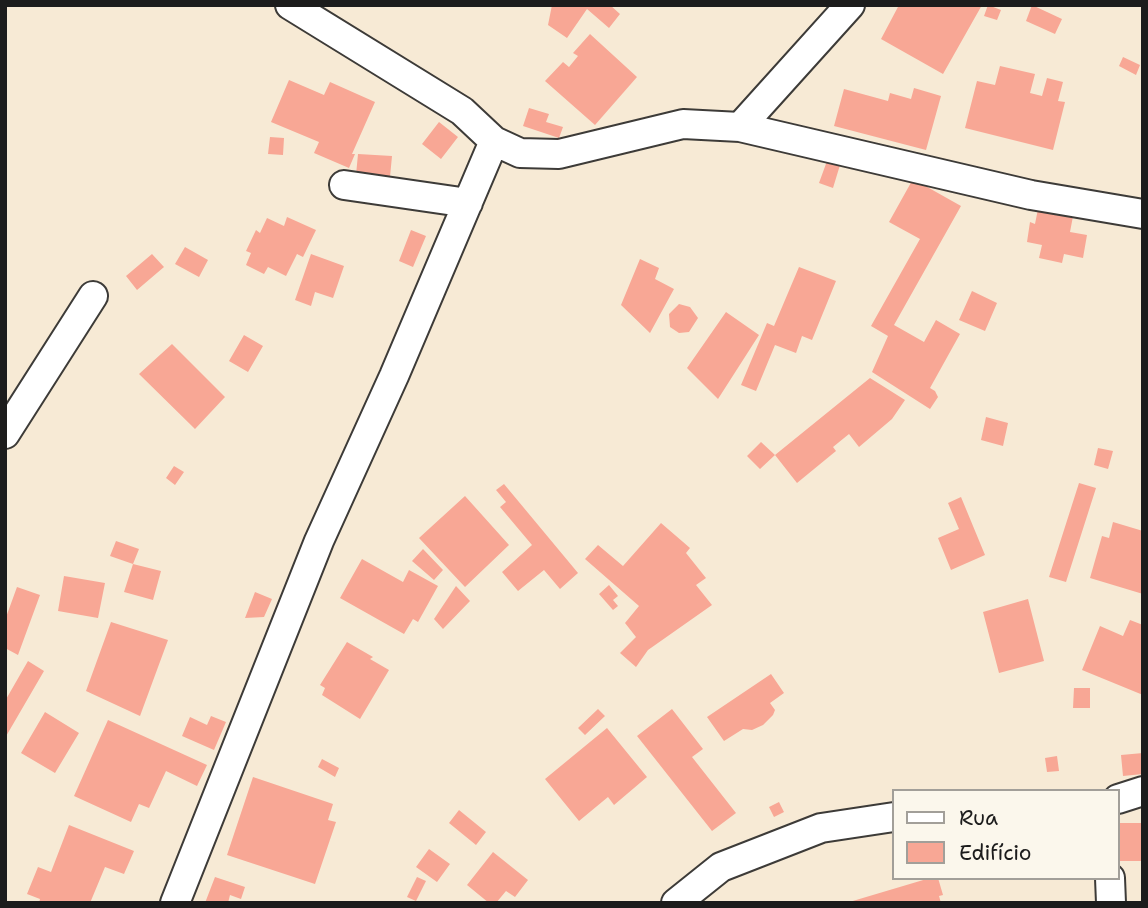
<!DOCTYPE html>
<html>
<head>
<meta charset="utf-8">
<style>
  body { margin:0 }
  #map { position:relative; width:1148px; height:908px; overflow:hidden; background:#f7ead5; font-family:"Shantell Sans",sans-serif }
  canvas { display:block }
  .frame { position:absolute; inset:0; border:7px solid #1c1c1c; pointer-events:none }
  .legend { position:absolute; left:892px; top:789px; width:228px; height:91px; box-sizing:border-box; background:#fbf7ec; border:2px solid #a29f99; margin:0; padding:9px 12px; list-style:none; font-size:21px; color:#1c1c1c }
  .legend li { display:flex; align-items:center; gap:14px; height:35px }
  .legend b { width:35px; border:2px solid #a29f99 }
</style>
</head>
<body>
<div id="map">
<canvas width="1148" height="908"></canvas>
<div class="frame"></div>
<ul class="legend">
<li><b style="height:9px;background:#fff"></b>Rua</li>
<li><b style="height:19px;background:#f8a795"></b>Edifício</li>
</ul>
</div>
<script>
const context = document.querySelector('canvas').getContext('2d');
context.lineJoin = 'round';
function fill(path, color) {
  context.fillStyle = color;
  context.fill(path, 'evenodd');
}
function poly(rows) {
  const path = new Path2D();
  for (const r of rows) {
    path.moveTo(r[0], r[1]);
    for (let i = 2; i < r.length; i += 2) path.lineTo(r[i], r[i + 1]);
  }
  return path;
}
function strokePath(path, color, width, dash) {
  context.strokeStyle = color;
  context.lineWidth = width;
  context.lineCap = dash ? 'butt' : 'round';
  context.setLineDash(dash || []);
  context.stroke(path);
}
fill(poly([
  [552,5,610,5,620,14,609,28,587,9,567,38,548,25],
  [899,5,982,5,943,74,881,39],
  [988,5,1001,10,997,20,984,16],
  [1032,5,1062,19,1055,34,1026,21],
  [590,34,637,77,595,125,545,81,563,62,569,67,578,56,573,53],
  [1123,57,1140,65,1136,75,1119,66],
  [1000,66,1035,74,1030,93,1042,96,1047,78,1063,82,1058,101,1065,102,1053,150,965,128,977,81,995,85],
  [289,80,324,95,330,82,375,102,352,154,355,154,349,168,314,153,319,142,271,122],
  [914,88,941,96,926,150,834,126,844,89,888,101,890,93,911,99],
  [529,108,549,114,546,122,563,127,559,138,523,126],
  [439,122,458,137,441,159,422,144],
  [270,137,284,138,283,155,268,154],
  [358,154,392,156,390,177,356,175],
  [827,161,840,165,833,188,819,183],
  [913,179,961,206,894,325,924,342,936,320,960,334,930,388,935,391,938,397,930,409,872,372,888,336,871,326,920,239,889,222],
  [1039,204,1074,211,1070,232,1087,235,1083,258,1064,254,1062,263,1039,258,1042,245,1027,242,1030,222,1035,224],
  [287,217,316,230,303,257,297,254,286,276,268,267,264,274,246,265,251,253,246,251,256,230,260,233,267,218,284,226],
  [411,230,426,236,413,267,399,261],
  [185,247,208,260,199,277,175,264],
  [152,254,164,267,137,290,126,276],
  [311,254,344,266,333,298,315,292,311,306,295,300],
  [640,259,659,268,655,279,674,289,650,333,621,305],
  [799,267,836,281,812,340,802,336,796,353,775,345,756,391,741,385,767,323,774,326],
  [972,291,997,303,985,331,959,320],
  [679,304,690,307,698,318,689,332,679,333,670,327,669,314],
  [726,312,759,335,718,399,687,368],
  [244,335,263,346,248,372,229,361],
  [172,344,225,397,195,429,139,374],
  [870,378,905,400,892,419,859,447,849,434,833,447,836,451,797,483,775,455,760,469,747,456,761,442,775,455],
  [986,417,1008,423,1003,446,981,440],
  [1098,448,1113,451,1108,469,1094,465],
  [174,466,184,472,175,485,166,478],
  [1079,483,1096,488,1066,582,1049,577],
  [504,484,578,573,560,589,544,570,518,591,502,572,532,545,500,507,506,502,496,490],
  [465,496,509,545,465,587,419,538],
  [961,497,985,555,951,570,938,538,959,529,948,503],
  [1113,522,1143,531,1143,594,1090,578,1102,536,1109,538],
  [661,523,690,548,686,553,706,578,696,585,712,605,648,650,636,667,620,653,636,637,625,623,639,606,585,559,598,545,623,566],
  [116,541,139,549,133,564,110,556],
  [423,549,443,570,434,580,412,561],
  [362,559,403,582,409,570,438,586,418,622,413,619,404,634,340,598],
  [133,564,161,571,153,600,124,592],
  [64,576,105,583,98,618,58,611],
  [609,585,618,596,613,600,618,606,613,610,599,594],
  [456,586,470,601,443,629,434,619],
  [17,587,40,595,18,655,5,648,5,620],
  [255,592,272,599,264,617,245,618],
  [1028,599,1044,661,999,673,983,612],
  [1130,620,1143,625,1143,695,1082,670,1100,626,1123,636],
  [111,622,168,640,140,716,86,691],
  [347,642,373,657,370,659,389,670,360,719,322,695,325,688,320,685],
  [28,661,44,671,5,738,5,701],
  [771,674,784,693,770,703,775,710,773,715,763,725,752,730,743,729,724,741,707,717],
  [1074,688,1090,688,1090,708,1073,708],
  [598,709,605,716,585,735,578,728],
  [672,709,703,749,692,757,736,813,712,831,637,736],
  [45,712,79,733,55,773,21,753],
  [211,716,226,722,214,750,182,736,190,717,207,725],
  [108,720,207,765,197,786,166,771,149,808,139,804,131,822,74,796],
  [607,728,647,777,614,805,608,797,579,821,545,779],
  [1143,753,1143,774,1123,776,1121,755],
  [1057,756,1059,771,1047,772,1045,758],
  [322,759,339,768,335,777,318,767],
  [253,777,333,804,328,820,336,822,315,884,227,855],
  [779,802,784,812,774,817,769,807],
  [459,810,486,832,476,845,449,823],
  [1119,823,1143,823,1143,861,1120,861],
  [69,825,134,851,124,874,105,867,90,903,39,903,40,899,27,894,38,867,51,872],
  [429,849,450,864,437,882,416,867],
  [493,852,528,880,515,897,506,891,496,903,489,903,467,885],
  [215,877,245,887,241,899,230,895,228,903,205,903],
  [417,877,426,881,416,901,407,897],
  [930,878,938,878,943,895,939,896,941,903,846,903]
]), '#f8a795');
const street = poly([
  [290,5,462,111,494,141,520,153,559,154,683,124,740,127,1031,195,1143,214],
  [740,127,850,5],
  [344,185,468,203],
  [5,434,93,296],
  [1118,799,1143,791],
  [1110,878,1111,903],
  [175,903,319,541,394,376,494,141],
  [676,903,721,867,821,828,894,817]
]);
strokePath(street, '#3d3b38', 32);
strokePath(street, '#fff', 28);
</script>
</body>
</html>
